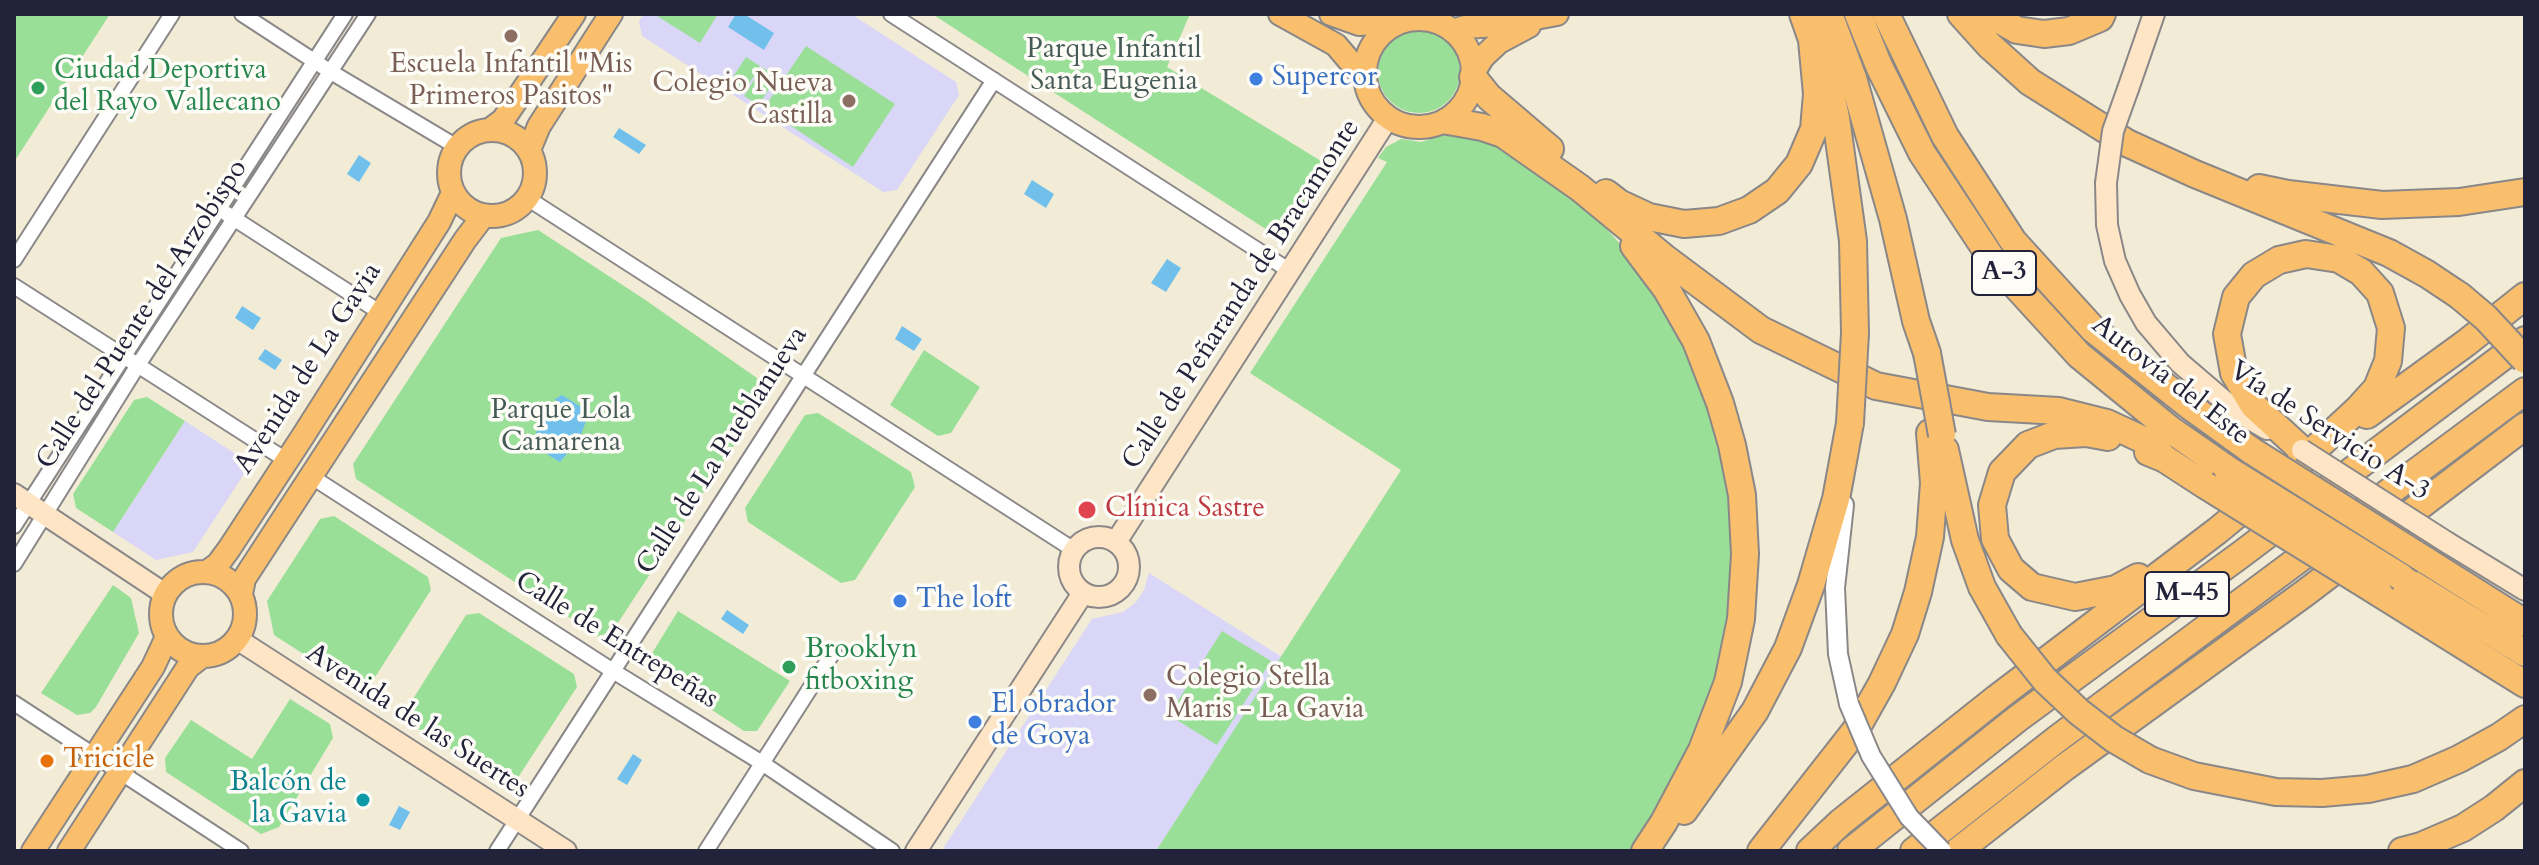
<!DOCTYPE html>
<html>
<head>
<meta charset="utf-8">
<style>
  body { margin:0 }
  #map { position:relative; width:2539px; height:865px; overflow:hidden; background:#f2ecd6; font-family:Cardo,serif }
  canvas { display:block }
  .frame { position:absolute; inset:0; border:16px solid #22223b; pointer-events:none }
</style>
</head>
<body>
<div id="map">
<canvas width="2539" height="865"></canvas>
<div class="frame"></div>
</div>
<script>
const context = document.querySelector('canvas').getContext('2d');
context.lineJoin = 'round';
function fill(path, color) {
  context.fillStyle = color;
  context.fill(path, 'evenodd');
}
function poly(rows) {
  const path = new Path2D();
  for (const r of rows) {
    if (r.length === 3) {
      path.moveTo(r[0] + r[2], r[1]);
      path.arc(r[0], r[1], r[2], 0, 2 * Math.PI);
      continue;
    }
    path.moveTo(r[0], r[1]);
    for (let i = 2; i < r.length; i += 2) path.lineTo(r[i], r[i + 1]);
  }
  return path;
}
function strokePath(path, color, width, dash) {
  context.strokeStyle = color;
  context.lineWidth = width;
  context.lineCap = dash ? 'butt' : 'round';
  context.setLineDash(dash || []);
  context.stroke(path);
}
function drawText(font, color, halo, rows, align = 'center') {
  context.font = font + ' Cardo,serif';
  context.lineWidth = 7;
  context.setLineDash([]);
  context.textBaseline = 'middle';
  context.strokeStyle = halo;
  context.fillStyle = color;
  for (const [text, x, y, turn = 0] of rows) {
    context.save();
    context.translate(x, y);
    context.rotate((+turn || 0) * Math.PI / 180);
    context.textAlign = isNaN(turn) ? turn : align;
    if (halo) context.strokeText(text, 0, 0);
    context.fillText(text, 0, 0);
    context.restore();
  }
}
fill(poly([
  [644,14,851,14,956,82,959,95,897,190,883,192,642,36,639,21],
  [185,421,242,458,244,474,193,552,156,560,113,532],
  [1149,573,1282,657,1156,851,945,851,944,847,1092,619,1123,612,1136,602,1144,590]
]), '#dad6f7');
fill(poly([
  [14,14,110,14,14,162],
  [654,14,718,14,700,43],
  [932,14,1190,14,1167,67,1331,167,1289,233,1275,235],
  [1419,72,41],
  [806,46,895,104,853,167,764,108],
  [746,57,760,66,742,95,727,86],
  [762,67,777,76,759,105,744,96],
  [1462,130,1481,131,1585,205,1622,246,1650,284,1683,342,1709,401,1727,468,1735,547,1732,616,1720,679,1695,743,1636,851,1156,851,1401,470,1250,373,1387,162,1378,158,1386,147,1401,139,1421,142],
  [538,230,644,299,767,385,769,392,612,632,598,636,356,479,353,464,501,238],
  [924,350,980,387,951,433,938,436,890,405],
  [147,397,185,421,113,532,76,508,73,494,134,400],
  [818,413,911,472,915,487,855,580,841,583,748,522,745,508,805,415],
  [334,516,428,577,431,590,370,685,356,688,274,635,267,601,320,519],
  [113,585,131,598,139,633,96,707,90,713,77,715,41,693],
  [678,611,790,681,757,731,744,731,651,670,651,655],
  [479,613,574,674,577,687,517,779,504,782,407,722,406,710,466,615],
  [1222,631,1271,661,1217,745,1169,715],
  [290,699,330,724,333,738,279,827,261,834,166,772,165,758,191,720,252,759]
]), '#9adf97');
fill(poly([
  [736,14,744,14,774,33,764,50,728,27],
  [619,128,646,145,639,154,613,137],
  [359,155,371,163,359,182,347,174],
  [1032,180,1054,194,1046,208,1024,194],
  [1167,259,1181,268,1166,292,1151,283],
  [242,306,261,318,253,330,235,318],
  [902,326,922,339,914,351,895,339],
  [265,349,282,360,275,370,258,359],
  [562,395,591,413,590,421,586,421,579,440,560,462,530,444,531,435,535,436,540,421,557,402,555,399],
  [727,610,749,625,743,634,721,619],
  [633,754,642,760,627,785,617,779],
  [399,806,410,812,400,830,389,825]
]), '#71c0ec');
const minor = poly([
  [242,14,331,72,457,147],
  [891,14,1290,271],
  [527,198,1074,550],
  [227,214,381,313],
  [14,260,172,14],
  [14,286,286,460],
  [312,477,613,671,762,763,892,851],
  [14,526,345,14],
  [14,564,138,365,368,14],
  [14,703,241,851],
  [497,851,994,80],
  [706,851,834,651]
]);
const tertiary = poly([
  [1844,505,1835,588,1838,654,1849,704]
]);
const secondary = poly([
  [2128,89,2154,14],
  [2106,183,2107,225,2115,261,2130,295,2146,323,2180,363,2236,411,2267,429],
  [14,494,165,594],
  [1099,567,30],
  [1116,542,1388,118],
  [2448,543,2525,590],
  [237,639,566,851],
  [916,851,1083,593]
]);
const primary = poly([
  [1280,14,1336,45,1364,78],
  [1331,14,1359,24,1395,21],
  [1419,73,54],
  [1453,31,1465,27,1498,25,1557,14],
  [1473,73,1483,57,1499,42,1529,26],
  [491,129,503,120,574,14],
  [492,173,43],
  [529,150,539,126,611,14],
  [203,614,42],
  [207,572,218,564,229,549,303,436,439,222,453,193],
  [241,594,244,579,465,240,484,215],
  [33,851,153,667,167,637],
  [69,851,188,667,201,657]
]);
const motorway = poly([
  [1803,14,1831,94,1836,118,1853,241,1855,333],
  [1829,14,1853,78,1893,219,1916,321,1927,353],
  [1858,14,1879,66,1922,153,1994,262,2079,355,2171,430,2227,469],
  [1886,14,1945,136,2013,241,2093,329,2191,407,2252,451],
  [1961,14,1989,45,2030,82,2127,143,2195,174,2389,253,2427,274,2460,296],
  [1989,14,2017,30,2044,34,2069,31,2100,18,2102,14],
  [1473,77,1489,97,1550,149],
  [1448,121,1482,127,1503,134,1580,188,1666,259,1761,330,1876,386,1988,407,2059,411,2107,423,2148,442,2165,459],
  [2259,188,2288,194,2382,205,2459,202,2525,192],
  [1606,193,1619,203,1649,217,1684,224,1719,221,1749,210,1777,191,1799,164,1814,129,1817,94,1812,40],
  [1634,246,1667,290,1696,341,1720,403,1732,445,1742,495,1745,554,1741,619,1728,682,1702,750,1664,822,1645,851],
  [2367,415,2466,343,2525,296],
  [2108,437,2086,433,2054,435,2028,445,2002,472,1992,505,1995,539,2011,569,2032,587,2075,597,2116,589,2138,577],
  [1945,450,1965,540,1982,587,2009,635],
  [2148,452,2165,459,2205,485],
  [2425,560,2525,623],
  [2401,577,2525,653],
  [2379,593,2525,684],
  [2150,760,2194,776,2276,792,2322,793,2368,789,2413,779,2459,759,2499,737,2525,719],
  [1684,811,1755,711,1788,648,1811,585,1836,499,1850,423],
  [1761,851,1855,731,1882,683,1905,634,1918,592,1930,537,1934,483,1930,433],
  [1810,851,1841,822,1997,698,2217,531,2302,461,2358,409,2377,388,2388,361,2391,328,2380,293,2361,272,2339,259,2306,254,2279,260,2254,275,2236,297,2227,334,2234,373,2254,406,2302,450],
  [1851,851,2017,719,2243,553,2525,340],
  [1914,851,2057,739,2525,391],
  [1958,851,2065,767,2305,593,2525,426],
  [2402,851,2421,846,2463,828,2494,808,2525,783]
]);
strokePath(minor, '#8a8788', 18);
strokePath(tertiary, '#8a8788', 22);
strokePath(secondary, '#8a8788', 24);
strokePath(primary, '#8a8788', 26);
strokePath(motorway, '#8a8788', 30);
strokePath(minor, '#fff', 14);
strokePath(tertiary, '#fff', 18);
strokePath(secondary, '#fde5c5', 20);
strokePath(primary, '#f9bf6d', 22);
strokePath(motorway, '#f9bf6d', 26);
const tertiaryBridge = poly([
  [1849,704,1871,756,1909,817,1942,851]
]);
const secondaryBridge = poly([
  [2106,183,2113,131,2128,89],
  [2302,450,2448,543]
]);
const motorwayBridge = poly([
  [2460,296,2486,318,2525,360],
  [1927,353,1942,435],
  [1850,423,1855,333],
  [2252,451,2425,560],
  [2227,469,2401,577],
  [2205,485,2379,593],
  [2009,635,2045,680,2079,712,2114,739,2150,760]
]);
strokePath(tertiaryBridge, '#8a8788', 22, []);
strokePath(secondaryBridge, '#8a8788', 24, []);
strokePath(motorwayBridge, '#8a8788', 30, []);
strokePath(tertiaryBridge, '#fff', 18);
strokePath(secondaryBridge, '#fde5c5', 20);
strokePath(motorwayBridge, '#f9bf6d', 26);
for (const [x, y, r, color] of [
  [511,36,8,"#8d6e63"],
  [1256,79,8,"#3f7fe0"],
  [38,88,8,"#2e9e5b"],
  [849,101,8,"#8d6e63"],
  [1087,510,10,"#e0444e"],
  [900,601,8,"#3f7fe0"],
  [789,667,8,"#2e9e5b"],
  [1150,695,8,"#8d6e63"],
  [975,722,8,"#3f7fe0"],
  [47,761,8,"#e8710a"],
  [363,800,8,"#0f9aa8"]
]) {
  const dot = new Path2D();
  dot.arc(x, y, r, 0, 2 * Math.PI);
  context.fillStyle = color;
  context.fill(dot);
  strokePath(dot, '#fdfcf7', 3);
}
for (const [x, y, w] of [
  [2004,273,64],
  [2187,594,84]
]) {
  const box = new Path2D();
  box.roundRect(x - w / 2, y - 22, w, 44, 6);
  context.fillStyle = '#fdfcf7';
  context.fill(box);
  strokePath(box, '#22223b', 2);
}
drawText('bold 26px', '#22223b', null, [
  ["A-3",2004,273],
  ["M-45",2187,594]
]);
drawText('28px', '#465b57', '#fdfcf7', [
  ["Parque Infantil",1114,51],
  ["Santa Eugenia",1114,83],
  ["Parque Lola",561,412],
  ["Camarena",561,444]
]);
drawText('28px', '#785e54', '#fdfcf7', [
  ["Escuela Infantil \"Mis",511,66],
  ["Primeros Pasitos\"",511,98],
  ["Colegio Nueva",833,85,"right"],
  ["Castilla",833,117,"right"],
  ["Colegio Stella",1166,679,"left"],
  ["Maris - La Gavia",1166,711,"left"]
]);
drawText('28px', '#27864d', '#fdfcf7', [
  ["Ciudad Deportiva",54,72],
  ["del Rayo Vallecano",54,104],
  ["Brooklyn",805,651],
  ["fitboxing",805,683]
], 'left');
drawText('28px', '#366cbe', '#fdfcf7', [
  ["Supercor",1272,79],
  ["The loft",916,601],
  ["El obrador",991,706],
  ["de Goya",991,738]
], 'left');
drawText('28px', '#22223b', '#fdfcf7', [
  ["Calle de Peñaranda de Bracamonte",1242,295,-57],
  ["Calle del Puente del Arzobispo",143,315,-57],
  ["Avenida de La Gavia",309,369,-57],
  ["Autovía del Este",2170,381,38],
  ["Vía de Servicio A-3",2329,432,33],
  ["Calle de La Pueblanueva",723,451,-57],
  ["Calle de Entrepeñas",616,641,32],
  ["Avenida de las Suertes",417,722,33]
]);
drawText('28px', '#be3a42', '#fdfcf7', [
  ["Clínica Sastre",1105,510]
], 'left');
drawText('28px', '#c56008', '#fdfcf7', [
  ["Tricicle",63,761]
], 'left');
drawText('28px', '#0d838f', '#fdfcf7', [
  ["Balcón de",347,784],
  ["la Gavia",347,816]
], 'right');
</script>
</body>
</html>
